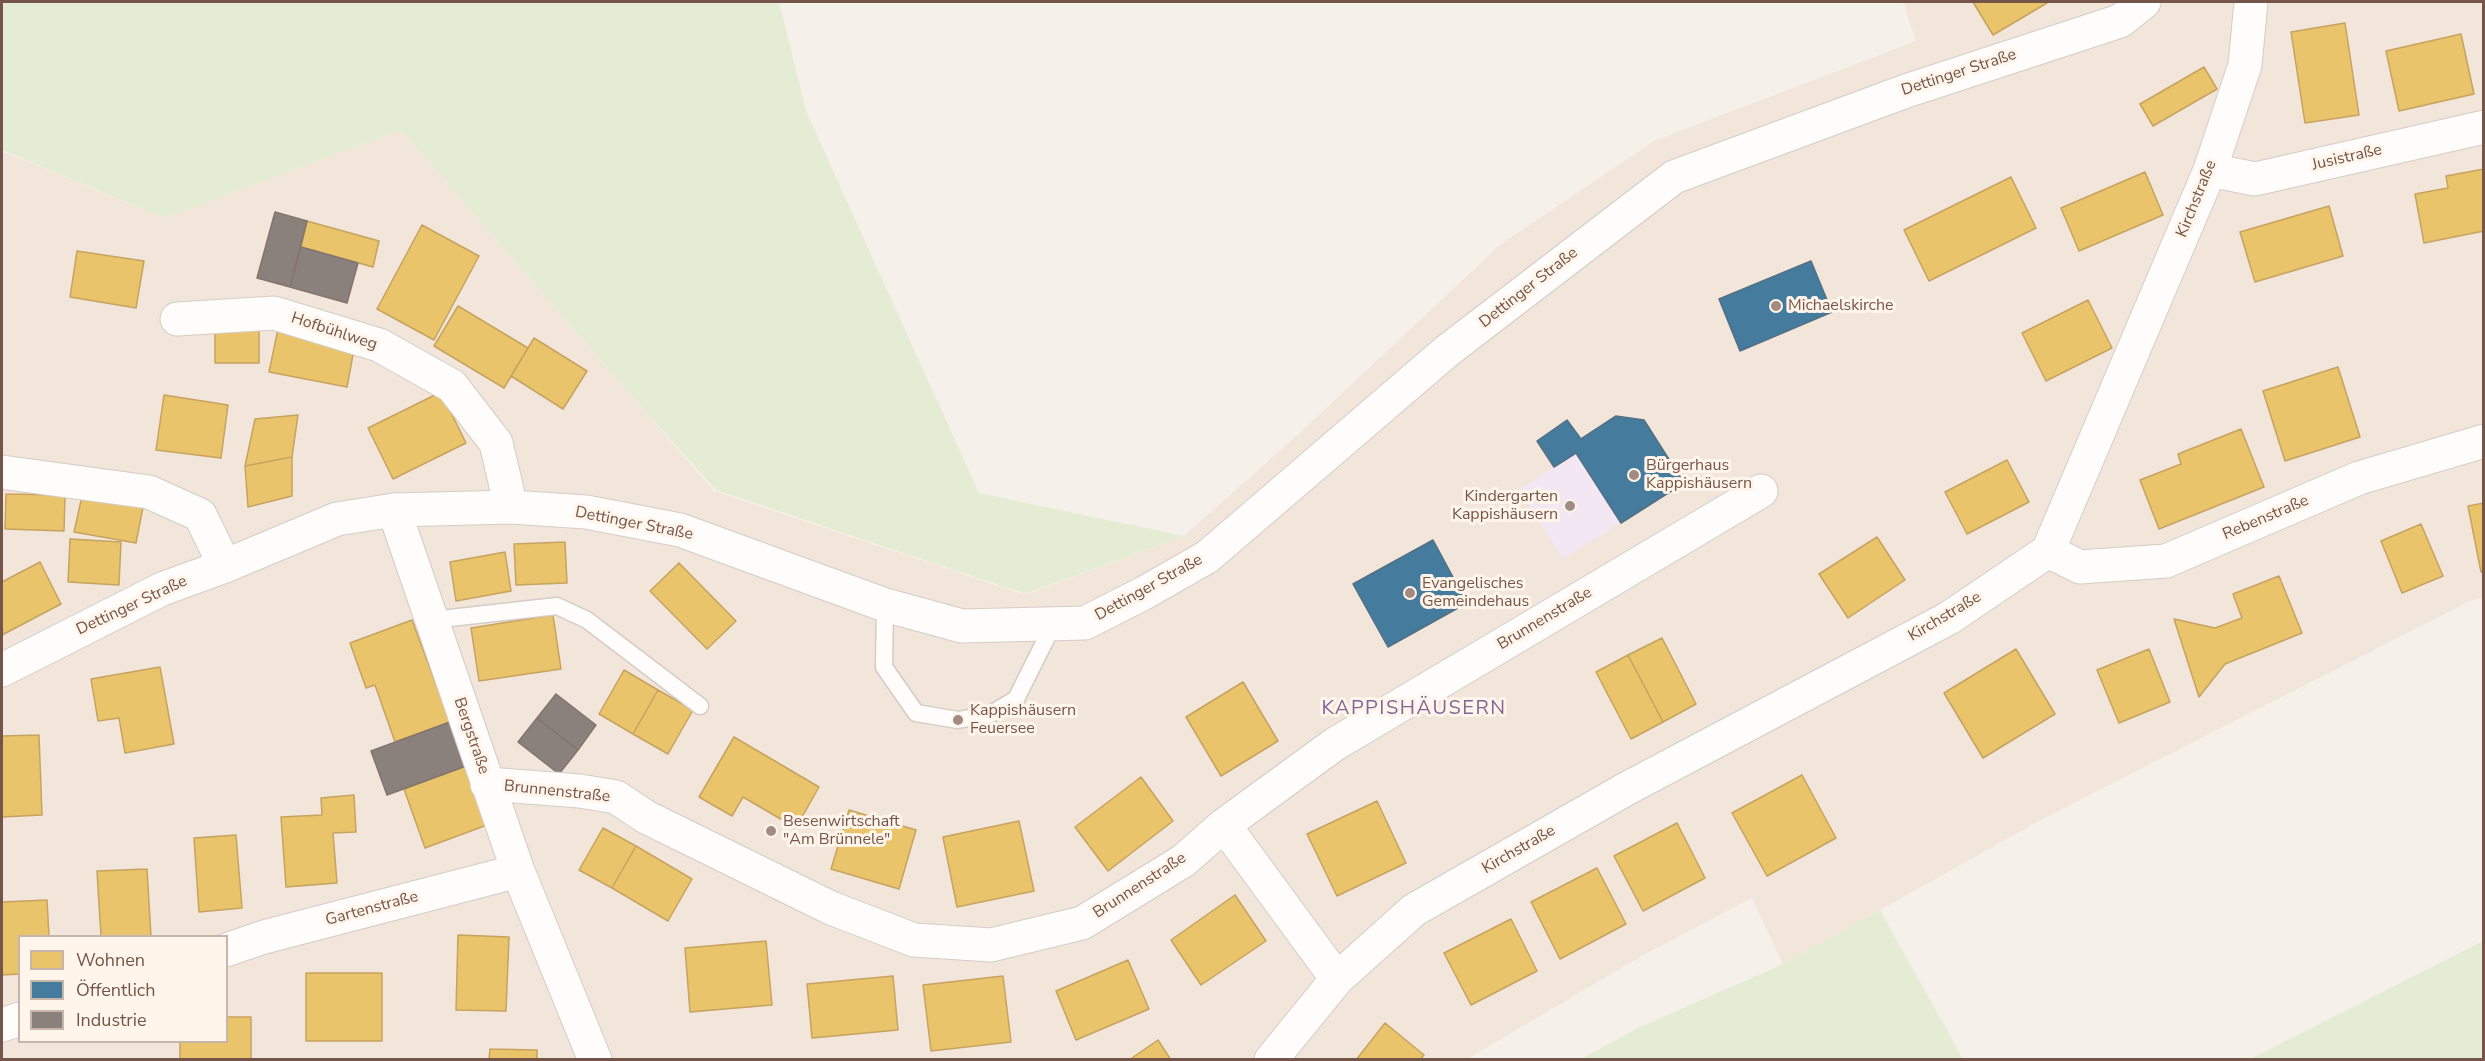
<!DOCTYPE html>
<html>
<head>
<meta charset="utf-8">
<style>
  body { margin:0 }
  #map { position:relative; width:2485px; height:1061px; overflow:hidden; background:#f6f0ea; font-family:"Nunito Sans",sans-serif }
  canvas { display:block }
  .frame { position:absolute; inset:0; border:3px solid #755549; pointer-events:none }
  .legend { position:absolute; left:18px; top:935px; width:210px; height:108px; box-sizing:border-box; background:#fff5ea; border:2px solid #c8b5aa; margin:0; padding:8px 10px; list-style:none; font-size:18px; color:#755549 }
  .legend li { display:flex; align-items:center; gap:12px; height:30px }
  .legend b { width:30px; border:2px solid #c8b5aa }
</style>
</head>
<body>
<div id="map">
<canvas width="2485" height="1061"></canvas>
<div class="frame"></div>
<ul class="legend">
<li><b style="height:16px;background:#e9c46a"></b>Wohnen</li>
<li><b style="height:16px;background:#457b9d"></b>Öffentlich</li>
<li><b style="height:16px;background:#8a817c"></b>Industrie</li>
</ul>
</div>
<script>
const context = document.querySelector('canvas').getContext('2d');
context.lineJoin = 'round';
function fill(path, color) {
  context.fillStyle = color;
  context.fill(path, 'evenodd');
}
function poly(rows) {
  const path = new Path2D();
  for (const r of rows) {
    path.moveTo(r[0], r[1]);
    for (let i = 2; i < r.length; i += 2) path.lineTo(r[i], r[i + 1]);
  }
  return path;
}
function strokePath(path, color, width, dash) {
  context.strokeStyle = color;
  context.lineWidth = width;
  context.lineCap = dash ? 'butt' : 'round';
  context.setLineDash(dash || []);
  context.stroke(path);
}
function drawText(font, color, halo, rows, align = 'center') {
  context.font = font + ' "Nunito Sans",sans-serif';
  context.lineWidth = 6;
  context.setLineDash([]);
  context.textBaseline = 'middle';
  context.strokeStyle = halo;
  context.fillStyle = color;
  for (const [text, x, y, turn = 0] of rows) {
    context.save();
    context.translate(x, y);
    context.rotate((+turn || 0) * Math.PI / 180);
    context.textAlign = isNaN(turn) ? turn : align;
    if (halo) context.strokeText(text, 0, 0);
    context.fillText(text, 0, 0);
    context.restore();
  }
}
fill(poly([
  [1903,2,2483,2,2483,598,2470,601,2048,816,1783,964,1752,898,1645,954,1467,1059,2,1059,2,151,164,218,401,130,714,491,1025,595,1184,536,1302,431,1500,245,1654,141,1916,41],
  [20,936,226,936,226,1042,20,1042]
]), '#f2e5da');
fill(poly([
  [1576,453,1621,523,1563,559,1519,489]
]), '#f2e7f2');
fill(poly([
  [2,2,779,2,806,111,979,493,1184,536,1025,594,716,490,644,410,401,130,164,218,2,150],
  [1880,910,1963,1059,1581,1059,1638,1028,1783,964],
  [2483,941,2483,1059,2250,1059]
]), '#e4edd4');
const homes = poly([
  [1973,2,2046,2,2047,3,1993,35,1973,2],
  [2345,23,2359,115,2305,123,2291,32,2345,23],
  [2461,34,2474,94,2399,111,2386,51,2461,34],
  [2204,67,2217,89,2153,126,2140,104,2204,67],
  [2484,169,2484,231,2424,243,2415,194,2448,188,2446,176,2484,169],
  [2145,172,2163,215,2079,251,2061,208,2145,172],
  [2011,177,2036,228,1929,281,1904,230,2011,177],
  [2329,206,2343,256,2255,282,2240,232,2329,206],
  [307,221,379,241,373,267,301,247,307,221],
  [422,225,479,256,434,340,377,309,422,225],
  [77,251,144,261,136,308,70,297,77,251],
  [2088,300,2112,348,2046,381,2022,333,2088,300],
  [458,306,528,348,504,388,434,346,458,306],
  [278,329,355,344,347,387,269,372,278,329],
  [215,330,259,330,259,363,215,363,215,330],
  [534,338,587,371,563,409,511,376,534,338],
  [2338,367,2360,437,2285,461,2263,391,2338,367],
  [441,392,466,443,393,479,368,428,441,392],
  [164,395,228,405,221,458,156,450,164,395],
  [298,415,292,457,245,466,255,419,298,415],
  [2241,429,2264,487,2159,529,2140,480,2181,464,2178,454,2241,429],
  [292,457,292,496,248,507,245,466,292,457],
  [2007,460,2029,502,1967,534,1945,492,2007,460],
  [6,494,65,495,64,531,5,529,6,494],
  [82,496,143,507,136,543,74,532,82,496],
  [2484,503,2484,571,2481,572,2468,506,2484,503],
  [2421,524,2443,576,2402,593,2381,541,2421,524],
  [1877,537,1905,580,1848,618,1819,574,1877,537],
  [70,539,121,542,119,585,68,582,70,539],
  [565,542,567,583,516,585,514,544,565,542],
  [505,552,511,591,456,601,450,562,505,552],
  [40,562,61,604,2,635,2,582,40,562],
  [679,563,736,621,707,649,650,591,679,563],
  [2279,576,2302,633,2225,664,2199,697,2174,619,2215,628,2242,618,2233,594,2279,576],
  [553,615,561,669,479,681,471,628,553,615],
  [412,620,450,722,395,742,375,685,366,688,350,643,412,620],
  [1662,638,1696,704,1663,722,1628,655,1662,638],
  [2016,649,2055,714,1983,758,1944,693,2016,649],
  [2149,649,2170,702,2119,723,2097,670,2149,649],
  [1628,655,1663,722,1631,739,1596,672,1628,655],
  [160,667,174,744,125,753,119,718,98,721,91,679,160,667],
  [624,670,658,690,633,734,599,714,624,670],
  [1243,682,1278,741,1221,776,1186,717,1243,682],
  [658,690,693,710,668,754,633,734,658,690],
  [39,735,42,815,2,817,2,736,39,735],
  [734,737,819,787,796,828,743,797,732,816,699,797,734,737],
  [466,766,487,825,425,848,404,789,466,766],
  [1802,775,1836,838,1767,876,1732,813,1802,775],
  [1141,777,1173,821,1108,871,1075,827,1141,777],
  [354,795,356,832,333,833,337,883,286,887,281,817,322,815,321,798,354,795],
  [1377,801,1406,863,1337,896,1307,834,1377,801],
  [849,810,916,830,899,889,831,869,849,810],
  [1019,821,1034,891,957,907,943,837,1019,821],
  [1677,823,1705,878,1643,911,1614,856,1677,823],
  [603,828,636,846,612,888,579,870,603,828],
  [236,835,242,908,199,912,194,838,236,835],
  [636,846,692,879,668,921,612,888,636,846],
  [1597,868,1626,924,1560,959,1531,902,1597,868],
  [147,869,151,936,101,936,97,871,147,869],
  [1235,895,1266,941,1201,985,1171,940,1235,895],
  [47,900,49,936,20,936,20,974,2,975,2,902,47,900],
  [1511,919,1537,971,1471,1005,1444,953,1511,919],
  [458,935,509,937,506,1011,456,1010,458,935],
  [766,941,772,1005,690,1012,685,948,766,941],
  [1128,960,1149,1009,1076,1040,1056,991,1128,960],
  [306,973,382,973,382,1041,306,1041,306,973],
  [893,976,898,1030,812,1038,807,984,893,976],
  [1003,976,1011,1042,931,1051,923,985,1003,976],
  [226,1017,251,1017,251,1060,180,1060,180,1042,226,1042,226,1017],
  [1385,1023,1424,1055,1420,1060,1356,1060,1385,1023],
  [1158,1040,1171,1060,1129,1060,1158,1040],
  [490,1049,537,1050,537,1060,489,1060,490,1049]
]);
fill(homes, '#e9c46a');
strokePath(homes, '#c6a360', 1.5);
const public = poly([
  [1811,261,1832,312,1740,351,1719,299,1811,261],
  [1616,416,1644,420,1684,483,1621,523,1576,453,1554,467,1537,441,1567,420,1581,439,1616,416],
  [1433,540,1467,603,1388,647,1353,584,1433,540]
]);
fill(public, '#457b9d');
strokePath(public, '#537084', 1.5);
const industry = poly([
  [275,212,307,221,290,287,257,278,275,212],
  [301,247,358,263,347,303,290,287,301,247],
  [556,694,596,725,578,750,537,718,556,694],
  [537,718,578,750,559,774,518,742,537,718],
  [450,722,466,766,387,795,371,751,450,722]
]);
fill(industry, '#8a817c');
strokePath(industry, '#84746d', 1.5);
const lane = poly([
  [885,605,884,667,916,713,958,720,991,714,1016,699,1053,625],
  [432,620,557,606,587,620,700,706]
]);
const street = poly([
  [2210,170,2255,179,2484,127],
  [177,319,274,313,379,345,452,386,496,443,511,507],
  [2,472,149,492,200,515,225,566],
  [394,510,518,871,595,1060],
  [2048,551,2080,567,2166,561,2359,478,2484,441],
  [487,784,580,791,616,797,646,817,831,908,914,940,991,945,1082,923,1183,861,1224,825,1335,744,1761,491],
  [1224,825,1337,979],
  [226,950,264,937,518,871],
  [2,1025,20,1019],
  [1271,1060,1337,979,1414,910,1626,789,1949,618,2048,551,2210,170,2245,65,2251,2]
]);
const secondary = poly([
  [2,670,162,589,225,566,337,519,394,510,511,507,586,512,680,530,885,605,962,626,1085,623,1144,593,1207,557,1447,351,1674,177,1906,91,2120,21,2144,2]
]);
strokePath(lane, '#d5ccc6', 19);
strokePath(street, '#d5ccc6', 35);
strokePath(secondary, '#d6ccc6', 35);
strokePath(lane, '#fefdfc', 16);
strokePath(street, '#fefdfc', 33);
strokePath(secondary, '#fefdfc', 33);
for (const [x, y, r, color] of [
  [1776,306,6,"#a28b81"],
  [1634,475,6,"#a28b81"],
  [1570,506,6,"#a28b81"],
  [1410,593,6,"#a28b81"],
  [958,720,6,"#a28b81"],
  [771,831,6,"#a28b81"]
]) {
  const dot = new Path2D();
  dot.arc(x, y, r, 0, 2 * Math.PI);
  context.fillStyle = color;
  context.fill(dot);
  strokePath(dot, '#fff5ea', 2);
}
drawText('16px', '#755549', '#fff5ea', [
  ["Dettinger Straße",1959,73,-18],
  ["Jusistraße",2347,158,-13],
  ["Kirchstraße",2197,199,-68],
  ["Dettinger Straße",1529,288,-38],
  ["Hofbühlweg",334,332,18],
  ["Rebenstraße",2266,518,-23],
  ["Dettinger Straße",634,524,11],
  ["Dettinger Straße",1149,588,-29],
  ["Dettinger Straße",132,606,-25],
  ["Kirchstraße",1945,617,-31],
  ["Brunnenstraße",1545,619,-31],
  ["Bergstraße",471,736,71],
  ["Brunnenstraße",557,792,6],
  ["Kirchstraße",1519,850,-30],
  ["Brunnenstraße",1140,886,-33],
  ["Gartenstraße",372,909,-15]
]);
drawText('16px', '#755549', '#fff5ea', [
  ["Michaelskirche",1788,306],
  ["Bürgerhaus",1646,466],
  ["Kappishäusern",1646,484],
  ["Kindergarten",1558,497,"right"],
  ["Kappishäusern",1558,515,"right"],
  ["Evangelisches",1422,584],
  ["Gemeindehaus",1422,602],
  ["Kappishäusern",970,711],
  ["Feuersee",970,729],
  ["Besenwirtschaft",783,822],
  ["\"Am Brünnele\"",783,840]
], 'left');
context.letterSpacing = '1.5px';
drawText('20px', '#836598', '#fff5ea', [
  ["KAPPISHÄUSERN",1414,709]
]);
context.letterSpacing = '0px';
</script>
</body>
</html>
